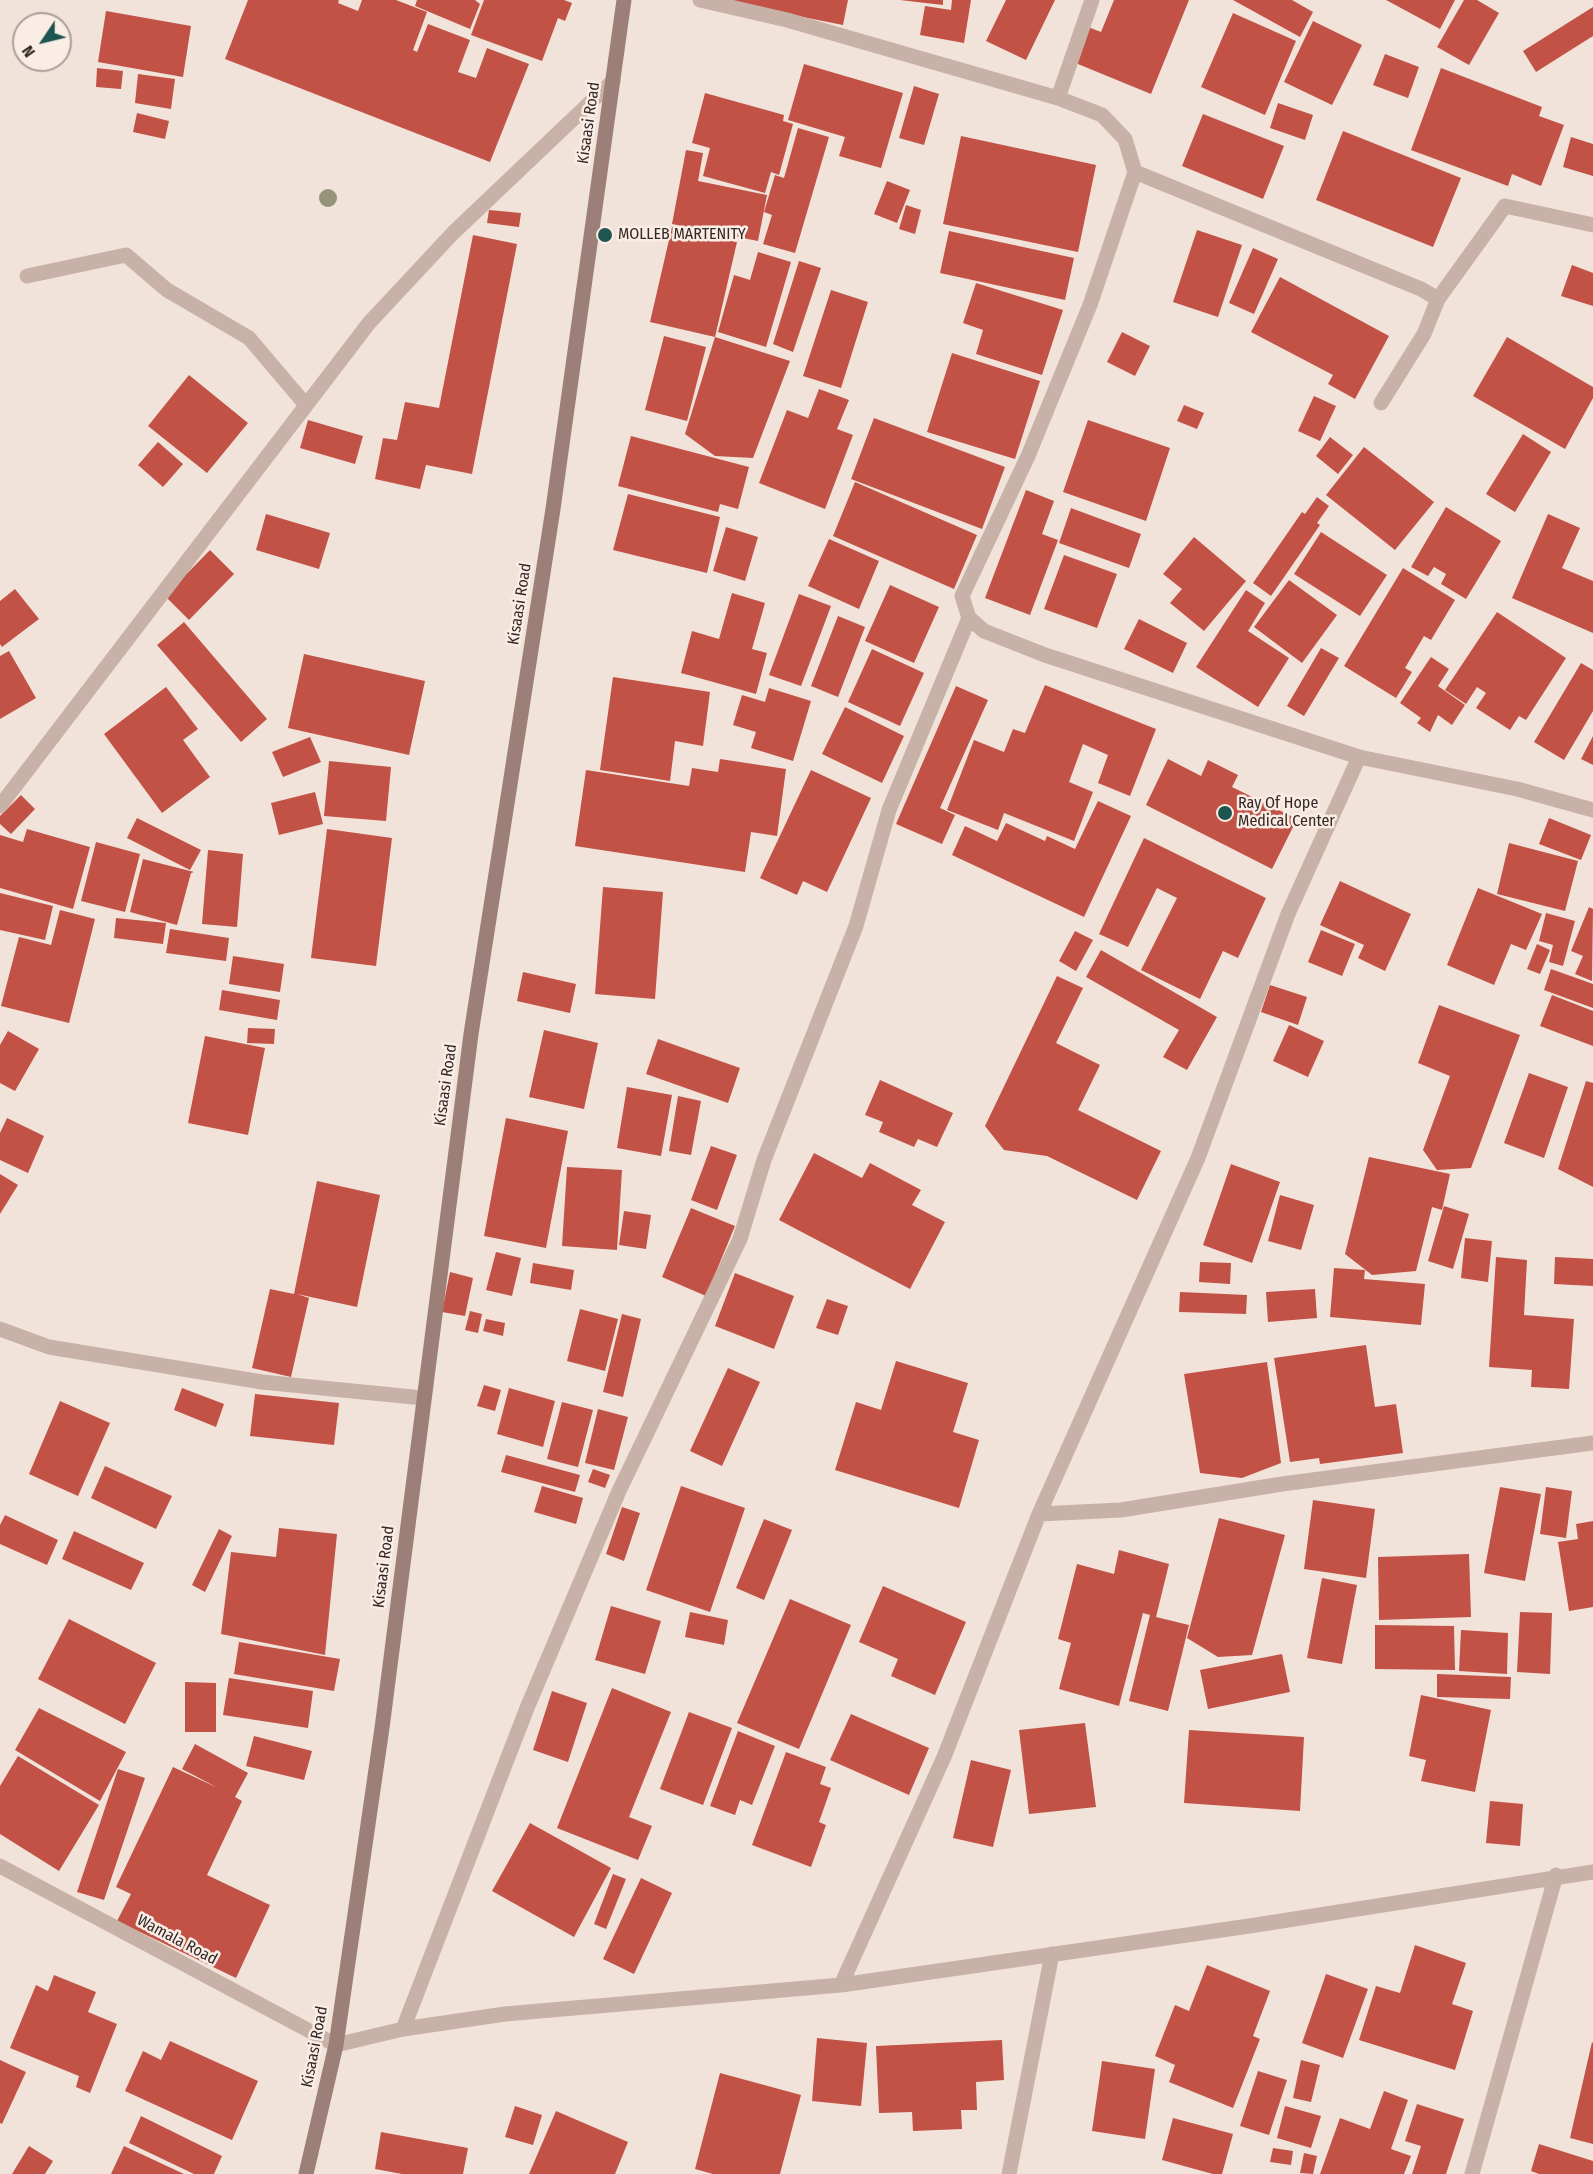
<!DOCTYPE html>
<html>
<head>
<meta charset="utf-8">
<style>
  body { margin:0 }
  #map { position:relative; width:1593px; height:2174px; overflow:hidden; background:#f1e3da; font-family:"Fira Sans Condensed",sans-serif }
  canvas { display:block }
  .north { position:absolute; left:12px; top:12px; width:60px; height:60px; box-sizing:border-box; background:#f9ede6; border:2px solid #ab9f9a; border-radius:50%; rotate:235deg; font-size:16px; font-weight:700; line-height:24px; text-align:center; color:#352927 }
  .north::after { content:''; display:block; margin:auto; width:21px; height:27px; background:#1e5550; clip-path:polygon(50% 0,100% 100%,50% 72%,0 100%) }
</style>
</head>
<body>
<div id="map">
<canvas width="1593" height="2174"></canvas>
<div class="north">N</div>
</div>
<script>
const context = document.querySelector('canvas').getContext('2d');
context.lineJoin = 'round';
function fill(path, color) {
  context.fillStyle = color;
  context.fill(path, 'evenodd');
}
function poly(rows) {
  const path = new Path2D();
  for (const r of rows) {
    path.moveTo(r[0], r[1]);
    for (let i = 2; i < r.length; i += 2) path.lineTo(r[i], r[i + 1]);
  }
  return path;
}
function strokePath(path, color, width, dash) {
  context.strokeStyle = color;
  context.lineWidth = width;
  context.lineCap = dash ? 'butt' : 'round';
  context.setLineDash(dash || []);
  context.stroke(path);
}
function drawText(font, color, halo, rows, align = 'center') {
  context.font = font + ' "Fira Sans Condensed",sans-serif';
  context.lineWidth = 5;
  context.setLineDash([]);
  context.textBaseline = 'middle';
  context.strokeStyle = halo;
  context.fillStyle = color;
  for (const [text, x, y, turn = 0] of rows) {
    context.save();
    context.translate(x, y);
    context.rotate((+turn || 0) * Math.PI / 180);
    context.textAlign = isNaN(turn) ? turn : align;
    if (halo) context.strokeText(text, 0, 0);
    context.fillText(text, 0, 0);
    context.restore();
  }
}
fill(poly([
  [248,0,339,0,338,3,358,11,362,0,396,0,427,12,413,50,417,52,428,24,470,40,458,72,476,78,487,48,529,64,490,162,225,59],
  [417,0,475,0,480,4,470,29,415,6],
  [484,0,564,0,572,3,565,21,558,18,542,61,471,35],
  [717,0,848,0,843,25],
  [900,0,943,0,943,5],
  [952,0,971,0,964,43,920,35,925,6,951,10],
  [1006,0,1055,0,1026,60,986,41],
  [1114,0,1189,0,1151,94,1073,62,1088,27,1101,32],
  [1233,0,1292,0,1313,12,1300,37],
  [1386,0,1455,0,1440,29],
  [1464,0,1477,0,1499,13,1469,65,1437,47],
  [1593,7,1593,36,1536,72,1523,51],
  [106,11,191,26,183,77,98,62],
  [1233,13,1296,41,1265,115,1201,87],
  [1313,21,1362,45,1332,105,1284,82],
  [1385,54,1419,67,1408,98,1373,85],
  [804,64,903,93,881,168,839,156,845,137,788,120],
  [97,68,123,71,121,89,96,87],
  [1441,68,1542,107,1539,116,1564,125,1541,186,1512,174,1508,186,1411,150],
  [138,74,175,79,171,109,135,103],
  [914,86,939,94,924,145,899,138],
  [705,93,784,115,783,121,793,124,779,175,771,172,765,193,703,176,710,148,692,143],
  [1278,103,1313,115,1305,140,1270,128],
  [137,113,169,121,165,139,133,132],
  [1203,114,1284,146,1263,199,1182,166],
  [798,128,829,137,795,253,763,244,772,215,764,212,775,175,784,178],
  [1343,131,1461,178,1433,247,1316,200],
  [961,136,1096,165,1078,252,943,224],
  [1571,137,1593,144,1593,176,1563,167],
  [686,150,703,153,698,181,767,195,758,241,672,224],
  [887,181,910,190,897,223,874,214],
  [906,205,921,210,915,234,899,229],
  [489,210,521,213,519,227,487,223],
  [672,227,737,242,715,337,650,322],
  [1197,230,1242,245,1218,317,1173,302],
  [949,231,1074,258,1065,300,940,273],
  [473,235,517,244,472,474,426,465,420,489,375,479,383,438,397,440,405,402,439,408],
  [1253,248,1278,259,1254,314,1229,303],
  [758,252,791,262,766,347,718,332,734,275,750,280],
  [799,261,821,268,793,352,773,344],
  [1572,265,1593,273,1593,306,1561,296],
  [1280,277,1389,336,1355,399,1328,384,1333,375,1251,332],
  [976,283,1063,310,1042,375,976,354,983,330,963,323],
  [831,290,868,302,841,388,803,376],
  [1122,332,1150,346,1135,376,1107,362],
  [664,336,706,347,687,421,645,410],
  [715,337,790,361,753,458,715,456,685,434],
  [1507,337,1593,387,1593,398,1565,449,1473,396],
  [952,353,1040,381,1015,459,927,432],
  [189,375,248,423,207,473,148,426],
  [819,389,849,400,837,429,853,435,825,509,759,483,787,410,808,418],
  [1314,396,1336,406,1320,441,1298,431],
  [1184,405,1204,413,1197,429,1177,421],
  [874,418,1005,467,982,529,851,479],
  [308,420,363,436,355,464,300,448],
  [1088,420,1170,448,1146,521,1063,492],
  [1523,434,1551,452,1515,512,1486,494],
  [631,436,749,467,738,509,720,504,718,512,618,486],
  [1330,437,1353,455,1338,474,1316,456],
  [158,442,183,464,163,487,138,465],
  [1364,447,1434,502,1395,550,1326,495],
  [855,482,977,535,954,589,833,536],
  [1026,490,1054,501,1042,534,1058,540,1030,615,985,598],
  [628,494,720,517,707,573,613,550],
  [1317,497,1329,506,1317,523,1320,525,1271,596,1253,583,1302,512,1305,514],
  [1446,507,1501,541,1466,599,1441,584,1446,574,1434,567,1428,576,1411,567],
  [1071,508,1141,534,1129,568,1059,543],
  [266,514,330,533,319,569,256,550],
  [1548,514,1580,528,1562,568,1593,581,1593,633,1512,598],
  [726,527,758,537,745,581,713,571],
  [1321,532,1387,575,1360,616,1294,574],
  [1194,537,1246,581,1204,631,1170,603,1182,589,1163,574],
  [829,539,879,561,859,609,808,586],
  [210,550,234,574,189,620,165,596],
  [1064,555,1117,574,1097,628,1044,609],
  [1403,568,1455,600,1431,640,1424,636,1405,668,1412,672,1396,698,1344,666],
  [1289,580,1337,615,1302,663,1254,627],
  [890,585,939,607,914,663,865,641],
  [15,589,39,619,2,647,0,644,0,601],
  [1246,590,1265,603,1248,631,1289,658,1258,707,1196,667],
  [732,593,765,603,752,649,767,653,756,694,681,673,692,631,719,639],
  [799,594,831,606,801,686,769,675],
  [1497,612,1566,658,1526,720,1519,716,1510,730,1476,708,1486,693,1477,687,1466,704,1445,690],
  [838,616,865,627,838,697,811,686],
  [1139,619,1187,643,1173,673,1124,649],
  [184,622,267,719,241,742,157,645],
  [1321,648,1339,658,1304,716,1287,706],
  [872,649,924,673,900,726,848,702],
  [9,651,36,698,0,719,0,656],
  [304,654,425,681,409,755,288,728],
  [1431,657,1449,669,1438,686,1465,705,1452,725,1438,715,1430,732,1417,723,1421,718,1400,703],
  [1581,663,1593,670,1593,711,1564,760,1534,742],
  [613,677,710,692,703,746,675,741,670,781,600,770],
  [1045,685,1156,729,1130,796,1098,783,1108,755,1083,744,1069,782,1093,792,1074,841,1004,813,998,830,947,810,974,740,1004,752,1013,729,1025,733],
  [956,686,988,700,940,808,955,815,942,844,896,824],
  [166,687,198,729,183,740,210,777,162,813,104,734],
  [769,688,811,701,793,761,751,748,756,732,733,725,742,695,765,702],
  [845,707,904,736,882,783,822,754],
  [1593,736,1593,765,1581,759],
  [310,737,321,762,283,777,272,752],
  [720,759,786,769,777,836,751,832,745,872,575,846,586,770,689,786,692,768,718,772],
  [1168,759,1201,776,1208,760,1238,775,1232,787,1297,819,1272,869,1146,805],
  [329,761,391,767,386,821,324,816],
  [811,770,871,798,827,892,803,881,797,895,760,878],
  [315,792,323,824,279,835,271,803],
  [21,795,35,809,11,834,0,824,0,816],
  [1098,801,1131,816,1084,917,952,855,965,826,997,841,1006,823,1045,841,1047,836,1075,849],
  [137,818,201,850,190,870,127,838],
  [1549,818,1591,835,1581,860,1539,844],
  [27,829,90,847,73,909,0,888,0,835,23,842],
  [327,829,392,838,376,966,311,958],
  [1144,838,1266,898,1238,958,1223,951,1200,999,1141,970,1177,898,1157,888,1128,947,1099,934],
  [96,842,140,854,125,912,81,901],
  [1509,843,1578,861,1565,911,1497,894],
  [208,850,243,854,237,927,202,924],
  [143,859,194,872,191,873,177,925,130,912],
  [1340,881,1411,914,1385,971,1358,958,1364,945,1320,925],
  [603,887,663,892,655,999,595,994],
  [1478,888,1542,914,1526,950,1511,944,1494,985,1447,965],
  [0,893,53,906,45,940,0,930],
  [1589,907,1593,909,1592,981,1575,974,1583,956,1571,951],
  [60,910,95,919,69,1023,1,1006,19,937,51,945],
  [1546,913,1575,921,1563,966,1549,962,1553,945,1539,941],
  [116,918,166,923,163,944,114,938],
  [170,929,229,938,226,961,166,953],
  [1321,930,1355,944,1342,976,1308,962],
  [1075,931,1093,940,1076,971,1059,961],
  [1537,944,1550,950,1540,974,1527,969],
  [1101,950,1217,1017,1187,1070,1163,1057,1179,1030,1086,977],
  [233,956,284,964,280,992,229,984],
  [1551,969,1593,984,1593,1008,1544,990],
  [523,972,576,984,570,1013,517,1001],
  [1057,976,1083,988,1056,1043,1100,1065,1078,1110,1161,1151,1137,1200,1047,1156,1004,1150,985,1126],
  [1270,985,1307,997,1298,1025,1261,1012],
  [222,990,280,1000,277,1020,219,1010],
  [1552,995,1593,1011,1593,1046,1540,1026],
  [1439,1005,1520,1035,1471,1168,1437,1170,1423,1150,1450,1076,1418,1063],
  [1289,1025,1324,1041,1308,1077,1273,1061],
  [248,1028,275,1029,274,1044,247,1043],
  [544,1030,598,1043,584,1109,529,1097],
  [8,1031,39,1049,15,1091,0,1083,0,1045],
  [205,1036,265,1048,248,1135,188,1123],
  [658,1039,740,1068,728,1103,646,1074],
  [1529,1073,1568,1087,1544,1158,1504,1143],
  [880,1080,953,1113,937,1147,918,1139,914,1147,879,1132,883,1122,865,1115],
  [1586,1081,1593,1083,1593,1187,1558,1169],
  [627,1087,672,1095,661,1156,617,1148],
  [678,1096,701,1101,691,1155,669,1151],
  [7,1118,44,1136,28,1173,0,1160,0,1133],
  [506,1118,568,1131,546,1248,484,1236],
  [711,1146,737,1155,717,1210,691,1200],
  [814,1153,862,1178,870,1163,921,1190,912,1205,945,1222,910,1289,779,1220],
  [1369,1157,1450,1174,1442,1210,1432,1207,1416,1271,1372,1275,1345,1254],
  [1231,1164,1280,1182,1252,1263,1203,1245],
  [567,1167,622,1170,617,1250,562,1246],
  [0,1174,18,1185,0,1214],
  [317,1181,380,1195,357,1307,297,1294,309,1298,291,1377,252,1368,270,1289,294,1294],
  [1280,1195,1314,1205,1301,1250,1268,1241],
  [1444,1206,1469,1214,1453,1269,1428,1261],
  [691,1208,735,1226,706,1296,662,1277],
  [624,1211,651,1215,646,1249,619,1245],
  [1465,1238,1492,1241,1488,1282,1461,1278],
  [496,1252,521,1258,512,1296,486,1290],
  [1496,1257,1527,1260,1524,1315,1574,1319,1569,1389,1531,1387,1532,1370,1489,1367],
  [1555,1257,1593,1259,1593,1286,1554,1284],
  [1200,1262,1231,1263,1230,1284,1199,1282],
  [533,1263,574,1270,571,1290,530,1283],
  [1334,1268,1365,1270,1364,1279,1425,1284,1421,1325,1330,1317],
  [450,1272,473,1278,465,1316,442,1312],
  [735,1273,794,1296,774,1349,715,1326],
  [1315,1289,1317,1318,1268,1322,1266,1292],
  [1180,1292,1247,1295,1246,1314,1179,1312],
  [827,1299,848,1306,838,1335,816,1328],
  [580,1309,618,1319,605,1371,567,1361],
  [470,1311,482,1314,478,1333,465,1330],
  [622,1314,641,1319,623,1397,603,1392],
  [486,1319,505,1323,503,1336,483,1331],
  [1366,1345,1375,1407,1396,1404,1403,1453,1320,1464,1319,1458,1290,1462,1274,1358],
  [896,1361,968,1383,953,1432,979,1440,959,1508,835,1470,856,1402,881,1410],
  [1267,1362,1281,1463,1242,1478,1200,1473,1184,1374],
  [728,1368,760,1382,722,1466,690,1451],
  [484,1385,501,1390,495,1411,477,1406],
  [182,1388,224,1404,216,1427,174,1410],
  [509,1388,555,1401,543,1447,497,1434],
  [255,1394,339,1403,334,1445,250,1436],
  [60,1401,110,1423,78,1496,29,1474],
  [562,1402,593,1410,578,1467,547,1459],
  [598,1409,628,1417,614,1470,585,1463],
  [506,1455,580,1475,575,1492,501,1472],
  [105,1466,172,1496,156,1529,91,1498],
  [593,1469,610,1475,605,1488,588,1482],
  [542,1486,583,1498,576,1524,534,1512],
  [681,1486,745,1508,710,1612,646,1590],
  [1500,1487,1541,1494,1525,1581,1484,1573],
  [1546,1487,1572,1491,1566,1538,1540,1534],
  [1313,1500,1375,1509,1366,1578,1304,1569],
  [622,1507,640,1513,624,1561,606,1554],
  [5,1515,58,1540,47,1565,0,1544,0,1525],
  [1219,1518,1285,1535,1252,1655,1218,1657,1187,1638],
  [764,1519,792,1530,764,1600,736,1588],
  [1593,1521,1593,1607,1569,1611,1558,1542,1578,1539,1576,1524],
  [279,1528,337,1534,325,1655,221,1634,231,1552,276,1557],
  [219,1529,232,1536,205,1592,192,1585],
  [74,1531,144,1563,131,1590,62,1559],
  [1119,1550,1169,1564,1156,1617,1189,1625,1168,1711,1129,1701,1150,1615,1143,1613,1119,1706,1059,1689,1071,1643,1058,1639,1077,1564,1114,1574],
  [1469,1554,1471,1617,1379,1620,1378,1557],
  [1322,1578,1357,1585,1342,1664,1307,1658],
  [883,1586,966,1622,935,1695,891,1676,898,1659,859,1642],
  [790,1599,851,1625,799,1749,737,1723],
  [611,1606,661,1621,645,1674,595,1660],
  [690,1612,728,1620,724,1645,685,1637],
  [1520,1612,1552,1613,1550,1674,1517,1672],
  [69,1619,156,1663,125,1724,38,1679],
  [1375,1625,1454,1626,1455,1670,1375,1669],
  [1461,1630,1508,1633,1507,1674,1459,1671],
  [239,1642,340,1659,334,1691,234,1674],
  [1282,1654,1290,1692,1208,1709,1200,1670],
  [1437,1674,1511,1677,1510,1699,1437,1697],
  [229,1678,313,1691,308,1728,223,1715],
  [185,1682,216,1683,216,1732,185,1732],
  [612,1688,671,1712,629,1817,652,1826,638,1860,557,1828],
  [552,1691,587,1703,568,1762,533,1750],
  [1421,1695,1491,1710,1475,1792,1421,1781,1426,1760,1409,1756],
  [39,1708,126,1752,100,1801,15,1750],
  [689,1712,732,1728,703,1805,660,1789],
  [851,1714,929,1748,909,1795,830,1760],
  [1085,1723,1096,1807,1029,1814,1019,1730],
  [1189,1730,1304,1737,1300,1811,1184,1803],
  [738,1731,775,1746,752,1805,740,1800,735,1815,710,1806],
  [254,1736,312,1751,304,1780,246,1766],
  [195,1744,248,1773,235,1797,242,1801,207,1875,270,1905,236,1978,117,1921,131,1894,116,1887,173,1767,218,1788,182,1769],
  [786,1752,826,1767,820,1784,831,1788,819,1822,826,1825,811,1867,752,1845],
  [18,1756,99,1805,59,1871,0,1834,0,1786],
  [971,1760,1011,1770,993,1847,953,1838],
  [118,1769,145,1778,104,1900,77,1892],
  [1490,1801,1523,1804,1520,1846,1486,1843],
  [530,1823,611,1868,574,1937,492,1891],
  [613,1874,626,1879,606,1929,594,1924],
  [641,1878,672,1893,634,1974,603,1959],
  [1415,1945,1466,1963,1452,2004,1473,2011,1455,2070,1359,2040,1376,1986,1400,1993],
  [1207,1965,1270,1991,1253,2036,1260,2039,1233,2108,1169,2082,1175,2065,1155,2056,1175,2005,1189,2011],
  [1326,1974,1368,1989,1343,2058,1302,2043],
  [54,1975,96,1992,88,2012,117,2024,90,2093,76,2087,79,2076,10,2048,36,1985,48,1991],
  [817,2038,867,2043,861,2106,812,2101],
  [1002,2040,1004,2080,976,2082,977,2110,961,2110,962,2129,913,2131,912,2112,879,2113,876,2046],
  [170,2041,258,2081,232,2140,125,2091,143,2051,161,2060],
  [1592,2042,1593,2043,1593,2144,1570,2138],
  [0,2060,26,2072,2,2124,0,2123],
  [1301,2060,1320,2065,1311,2102,1293,2098],
  [1102,2061,1155,2069,1145,2139,1092,2131],
  [1258,2071,1287,2080,1269,2135,1240,2126],
  [720,2073,801,2095,780,2174,713,2174,695,2169],
  [1384,2091,1408,2100,1391,2149,1411,2156,1404,2174,1320,2174,1340,2118,1370,2129],
  [1417,2104,1464,2119,1446,2174,1412,2174,1421,2146,1405,2141],
  [515,2106,542,2115,533,2145,505,2137],
  [1285,2106,1321,2116,1311,2148,1277,2138],
  [556,2111,628,2142,615,2174,529,2174],
  [141,2116,222,2156,214,2174,194,2174,129,2143],
  [1173,2118,1233,2134,1222,2174,1213,2174,1162,2160],
  [381,2132,468,2148,463,2174,402,2174,375,2169],
  [1539,2144,1593,2161,1593,2174,1539,2174,1531,2171],
  [29,2146,53,2161,45,2174,12,2174],
  [124,2146,184,2174,111,2174],
  [1273,2148,1293,2151,1291,2165,1270,2162],
  [1304,2153,1317,2156,1313,2174,1300,2173]
]), '#c25246');
strokePath(poly([
  [27,276,126,255,167,290,249,338,305,404],
  [1438,299,1505,206,1593,225]
]), '#c8b1a6', 15);
strokePath(poly([
  [700,0,787,20,1058,98,1092,0],
  [1058,98,1102,115,1125,139,1135,172,1090,305,1028,456,962,596,969,618,984,631,1045,655,1359,757],
  [1135,172,1421,289,1438,299,1424,334,1381,403],
  [0,806,369,323,453,233,613,81],
  [0,1329,49,1347,262,1382,423,1398],
  [1039,1514,1121,1510,1282,1484,1593,1443],
  [0,1866,336,2045,403,2029,505,2014,841,1985,1256,1925,1593,1872],
  [841,1985,944,1757,1039,1514,1198,1158,1288,914,1359,757,1517,789,1593,810],
  [403,2029,527,1708,619,1491,740,1239,764,1160,856,926,889,810,969,618],
  [1009,2174,1052,1954],
  [1472,2174,1556,1875]
]), '#c8b1a6', 15);
strokePath(poly([
  [306,2174,336,2045,382,1728,471,1034,553,509,624,0]
]), '#9c8078', 15);
context.fillStyle = '#95937a';
for (const [x, y] of [
  [328,198]
]) {
  context.beginPath();
  context.arc(x, y, 9, 0, 2 * Math.PI);
  context.fill();
}
for (const [x, y, r, color] of [
  [605,235,8,"#1e5550"],
  [1225,813,8,"#1e5550"]
]) {
  const dot = new Path2D();
  dot.arc(x, y, r, 0, 2 * Math.PI);
  context.fillStyle = color;
  context.fill(dot);
  strokePath(dot, '#f9ede6', 2);
}
drawText('16px', '#352927', '#f9ede6', [
  ["Kisaasi Road",589,123,-82],
  ["Kisaasi Road",520,604,-81],
  ["Kisaasi Road",446,1085,-82],
  ["Kisaasi Road",384,1567,-83],
  ["Wamala Road",177,1940,28],
  ["Kisaasi Road",315,2047,-79]
]);
drawText('16px', '#352927', '#f9ede6', [
  ["MOLLEB MARTENITY",618,235],
  ["Ray Of Hope",1238,804],
  ["Medical Center",1238,822]
], 'left');
</script>
</body>
</html>
